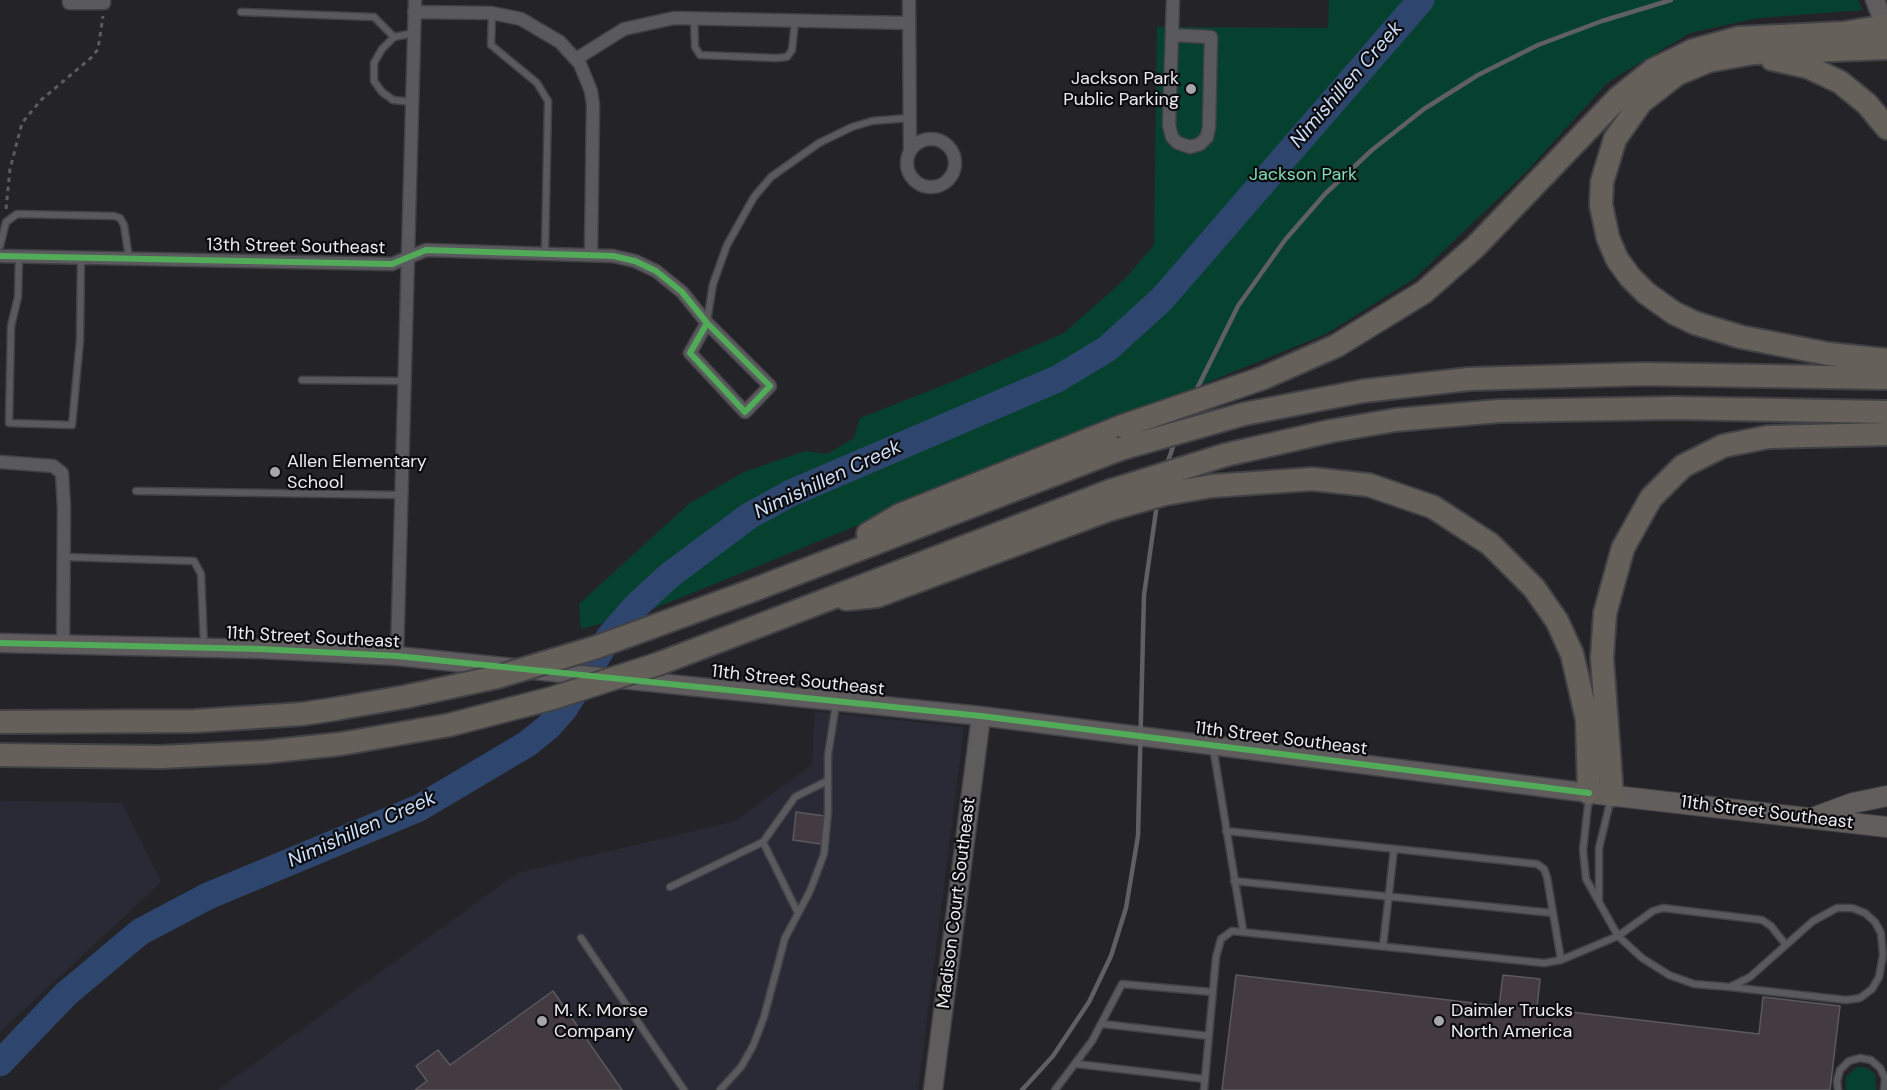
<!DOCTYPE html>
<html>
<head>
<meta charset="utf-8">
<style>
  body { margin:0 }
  canvas { display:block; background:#242428 }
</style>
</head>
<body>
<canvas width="1887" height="1090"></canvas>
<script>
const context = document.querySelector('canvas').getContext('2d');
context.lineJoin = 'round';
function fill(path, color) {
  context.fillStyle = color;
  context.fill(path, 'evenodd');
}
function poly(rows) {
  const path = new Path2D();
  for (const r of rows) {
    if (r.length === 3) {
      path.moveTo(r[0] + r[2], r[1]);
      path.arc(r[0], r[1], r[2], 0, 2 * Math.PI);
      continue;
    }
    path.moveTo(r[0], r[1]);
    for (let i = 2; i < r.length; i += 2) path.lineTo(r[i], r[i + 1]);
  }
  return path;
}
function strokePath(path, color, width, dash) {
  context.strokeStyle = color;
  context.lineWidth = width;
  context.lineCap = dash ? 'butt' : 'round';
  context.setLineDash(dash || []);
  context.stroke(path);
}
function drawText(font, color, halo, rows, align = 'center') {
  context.font = font + ' "DM Sans",sans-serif';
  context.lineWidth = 4.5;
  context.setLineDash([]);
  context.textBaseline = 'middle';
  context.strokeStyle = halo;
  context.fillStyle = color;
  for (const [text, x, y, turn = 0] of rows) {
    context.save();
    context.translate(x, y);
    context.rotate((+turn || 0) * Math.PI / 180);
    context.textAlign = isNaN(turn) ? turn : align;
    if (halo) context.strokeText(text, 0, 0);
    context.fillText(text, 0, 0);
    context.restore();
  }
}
fill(poly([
  [815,712,964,727,918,1090,218,1090,518,873,736,821,812,765],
  [0,801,122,803,161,882,0,1032]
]), '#2a2a36');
fill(poly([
  [1329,0,1858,0,1863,10,1758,18,1690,33,1608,82,1528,170,1415,278,1326,334,648,611,581,629,579,604,690,503,744,472,805,451,827,454,854,438,860,418,952,382,1064,333,1124,280,1154,245,1157,27,1328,28],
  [1857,1067,1867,1068,1875,1074,1876,1090,1846,1090,1846,1077]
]), '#06412f');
strokePath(poly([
  [0,1063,66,994,140,932,208,896,419,808,527,744,548,727,564,709,610,636,636,606,670,575,749,516,791,493,1057,379,1107,349,1162,299,1421,0]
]), '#2e466d', 27);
const building = poly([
  [796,812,825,816,821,844,793,840,796,812],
  [1236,975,1499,1006,1503,975,1540,979,1537,1008,1759,1034,1763,997,1840,1006,1830,1090,1222,1090,1236,975],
  [553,991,622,1090,415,1090,427,1081,416,1066,438,1050,450,1065,553,991]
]);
fill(building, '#443a42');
strokePath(building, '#5b595c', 1.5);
const lane = poly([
  [241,12,374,17,394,37],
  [492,13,491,45,537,83,548,101,545,252],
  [694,17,695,47,700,55,776,58,787,57,792,50,795,21],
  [412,102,393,100,382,92,374,81,374,63,382,49,394,37,414,33],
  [0,246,6,222,17,214,114,216,120,218,124,225,129,258],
  [19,257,18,297,11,326,9,423,72,425,80,340,81,258],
  [707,321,713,284,727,245,754,197,771,177,819,143,852,127,872,121,909,118],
  [302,380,405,381],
  [136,491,402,495],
  [64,557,194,561,201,574,204,647],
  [1213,747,1243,930],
  [1589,796,1583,850,1586,879,1618,936,1642,958,1669,975,1694,984,1730,987,1750,977,1813,921,1837,908,1852,908,1865,913,1875,922,1881,933,1883,955,1879,977,1872,989,1860,998,1846,1000,1730,987],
  [1226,831,1537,864,1544,869,1547,877,1561,960],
  [763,842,798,913],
  [1234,881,1553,913],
  [670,887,763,842,795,797,827,781],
  [1599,900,1599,848,1611,798],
  [581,938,684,1090],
  [1383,946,1394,849],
  [1103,1024,1209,1036],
  [1077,1064,1205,1079],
  [720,1090,741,1067,753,1046,764,1017,785,938,810,891,824,854,828,812,828,755,836,704],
  [1055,1090,1092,1041,1122,984,1212,992],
  [1204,1090,1216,957,1221,939,1232,931,1544,963,1561,960,1618,936,1653,911,1663,908,1762,920,1771,926,1786,945],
  [1838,1090,1837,1081,1840,1070,1849,1061,1860,1058,1871,1060,1880,1068,1885,1078,1884,1090]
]);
const street = poly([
  [69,0,69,3,104,3,104,0],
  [909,0,910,151],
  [414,12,492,13,521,19,560,42,580,64,591,91,593,105,591,253],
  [1172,35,1211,37,1209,127,1207,137,1200,144,1190,147,1178,143,1172,137,1169,125,1173,0],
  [576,59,624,29,674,18,909,23],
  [931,163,24],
  [0,256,392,264,426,250,613,256,635,261,656,271,682,292,707,323,770,386,745,412,690,353,707,323],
  [0,462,53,466,62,473,64,508,63,644],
  [397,656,415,0]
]);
const secondary = poly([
  [1875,0,1885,26],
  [0,643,260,649,397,656,981,716,1589,793],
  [933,1090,981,716]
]);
const primary = poly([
  [1598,794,1887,827],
  [1815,817,1853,803,1887,796]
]);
const highway = poly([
  [1887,48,1753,53,1708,61,1677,74,1641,102,1615,139,1602,182,1601,205,1608,238,1617,259,1630,277,1646,293,1674,313,1695,323,1741,337,1829,354,1887,360],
  [1772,59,1808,67,1840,82,1867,104,1887,128],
  [1263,378,1336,346,1424,292,1475,247,1618,98,1653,70,1694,50,1738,38,1844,33,1885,26],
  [1244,414,1363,391,1469,379,1643,374,1887,378],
  [1225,455,1331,431,1395,420,1499,411,1675,408,1887,412],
  [1212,486,1312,479,1369,485,1433,507,1490,544,1534,588,1557,621,1572,654,1587,719,1589,793],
  [868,534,900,515,1123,426],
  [748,592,1120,449],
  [846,599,877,596,1108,510],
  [761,625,1110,491],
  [0,722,195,721,302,714,335,709],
  [0,755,161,757,264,752,340,744],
  [1612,795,1602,658,1605,613,1623,548,1651,498,1683,466,1723,446,1768,437,1887,434]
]);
strokePath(lane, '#424246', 9);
strokePath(street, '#424246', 15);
strokePath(secondary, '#424246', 21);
strokePath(primary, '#424246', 22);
strokePath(highway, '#424246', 26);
strokePath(poly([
  [6,209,10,169,22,123,41,100,92,57,98,49,103,16]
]), '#5c5c5e', 3, [4.5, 4.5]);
strokePath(lane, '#5a5a5e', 6);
strokePath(street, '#5a5a5e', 12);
strokePath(secondary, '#5e5c5d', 18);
strokePath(primary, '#615e5c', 20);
strokePath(highway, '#66605a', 22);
strokePath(poly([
  [1022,1090,1053,1056,1089,1002,1111,956,1126,908,1138,836,1144,595,1157,504,1168,461,1185,413,1238,306,1285,240,1325,194,1372,150,1424,109,1478,75,1538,45,1602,21,1671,0]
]), '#606064', 4.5);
const highwayBridge = poly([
  [1123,426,1263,378],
  [1120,449,1244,414],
  [1110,491,1225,455],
  [1108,510,1165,494,1212,486],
  [335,709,404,697,497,677,597,647,748,592],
  [340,744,449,725,553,698,658,664,761,625]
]);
strokePath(highwayBridge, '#424246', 26, []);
strokePath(highwayBridge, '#66605a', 22);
strokePath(poly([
  [0,256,392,264,426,250,613,256,635,261,656,271,682,292,707,323,770,386,745,412,690,353,707,323],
  [0,643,260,649,397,656,981,716,1589,793]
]), '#51ab58', 6);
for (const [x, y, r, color] of [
  [1191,89,6,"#a6a6ab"],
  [275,472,6,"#a6a6ab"],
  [542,1021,6,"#a6a6ab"],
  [1439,1021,6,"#a6a6ab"]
]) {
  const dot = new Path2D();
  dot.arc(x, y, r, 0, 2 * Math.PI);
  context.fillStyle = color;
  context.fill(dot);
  strokePath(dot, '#0c0c0f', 2);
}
drawText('18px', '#ececf1', '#0c0c0f', [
  ["Jackson Park",1179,79,"right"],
  ["Public Parking",1179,100,"right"],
  ["Allen Elementary",287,462],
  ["School",287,483],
  ["M. K. Morse",554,1011],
  ["Company",554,1032],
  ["Daimler Trucks",1451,1011],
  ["North America",1451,1032]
], 'left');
drawText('18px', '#7fdfb6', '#0c0c0f', [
  ["Jackson Park",1303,175]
]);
drawText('18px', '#ececf1', '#0c0c0f', [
  ["13th Street Southeast",296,247,1],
  ["11th Street Southeast",313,638,3],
  ["11th Street Southeast",798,681,6],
  ["11th Street Southeast",1281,739,7],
  ["11th Street Southeast",1767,813,7],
  ["Madison Court Southeast",957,903,-83]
]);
drawText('italic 20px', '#cddffb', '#0c0c0f', [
  ["Nimishillen Creek",1347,85,-49],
  ["Nimishillen Creek",828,480,-25],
  ["Nimishillen Creek",362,830,-24]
]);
</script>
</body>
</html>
